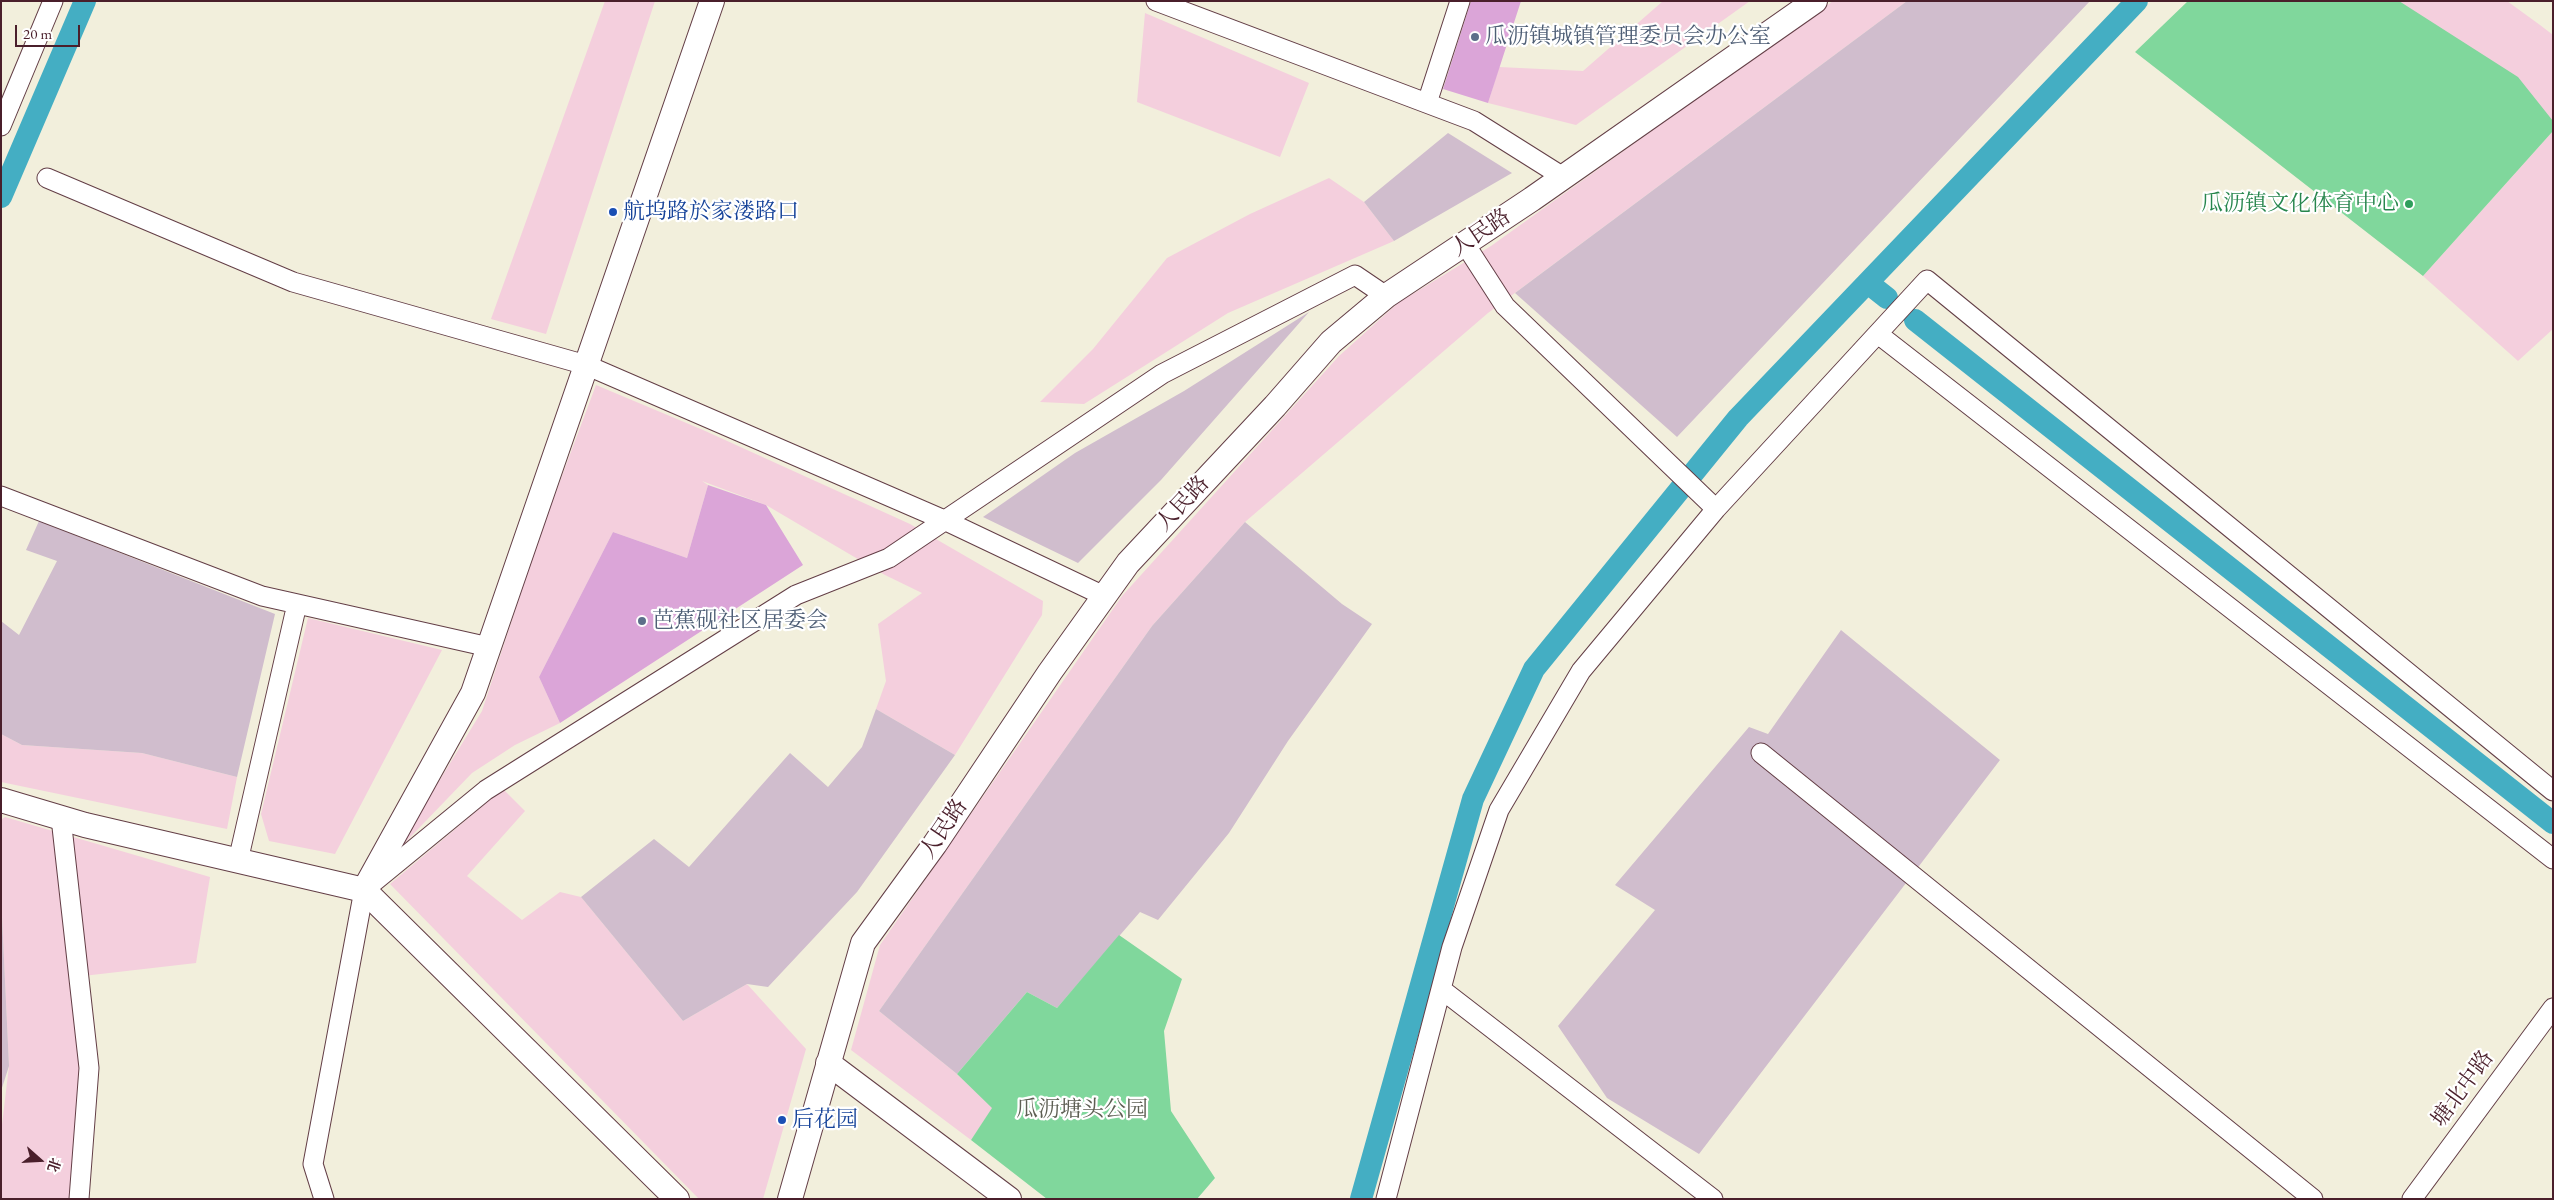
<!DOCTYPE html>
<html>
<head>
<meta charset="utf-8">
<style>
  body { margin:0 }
  #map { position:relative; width:2554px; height:1200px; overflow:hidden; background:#f2efdc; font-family:"EB Garamond","Noto Serif SC",serif }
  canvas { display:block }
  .frame { position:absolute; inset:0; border:2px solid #4a1f2b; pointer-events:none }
  .north { position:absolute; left:15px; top:1135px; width:50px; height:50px; -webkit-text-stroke:4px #fff; paint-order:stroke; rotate:109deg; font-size:14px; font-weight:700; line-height:20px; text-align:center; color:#4a1f2b }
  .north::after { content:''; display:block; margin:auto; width:18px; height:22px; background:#4a1f2b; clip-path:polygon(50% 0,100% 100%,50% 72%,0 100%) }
  .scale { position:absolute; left:15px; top:25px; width:65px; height:22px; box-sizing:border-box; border:2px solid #4a1f2b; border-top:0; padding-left:6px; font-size:15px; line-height:18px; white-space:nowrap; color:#4a1f2b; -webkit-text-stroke:4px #fff; paint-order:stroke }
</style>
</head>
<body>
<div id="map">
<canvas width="2554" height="1200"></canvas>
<div class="frame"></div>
<div class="north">北</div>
<div class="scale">20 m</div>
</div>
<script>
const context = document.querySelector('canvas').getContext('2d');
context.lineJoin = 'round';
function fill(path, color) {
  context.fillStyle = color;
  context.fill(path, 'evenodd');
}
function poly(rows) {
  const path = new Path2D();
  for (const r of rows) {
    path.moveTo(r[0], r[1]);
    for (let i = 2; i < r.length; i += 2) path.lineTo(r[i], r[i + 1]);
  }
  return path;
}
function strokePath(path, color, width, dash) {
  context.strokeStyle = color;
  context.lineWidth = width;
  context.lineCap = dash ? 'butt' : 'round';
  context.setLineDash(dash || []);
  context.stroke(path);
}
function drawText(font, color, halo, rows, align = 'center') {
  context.font = font + ' "EB Garamond","Noto Serif SC",serif';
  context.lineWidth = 4.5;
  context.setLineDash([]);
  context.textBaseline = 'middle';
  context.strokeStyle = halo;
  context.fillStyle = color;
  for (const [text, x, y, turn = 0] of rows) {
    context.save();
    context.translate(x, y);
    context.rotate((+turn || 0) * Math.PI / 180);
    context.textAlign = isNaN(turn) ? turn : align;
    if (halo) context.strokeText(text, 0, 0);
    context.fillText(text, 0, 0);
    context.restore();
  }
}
fill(poly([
  [605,1,655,1,546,334,491,319],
  [1663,1,1750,1,1576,125,1488,103,1499,67,1583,71],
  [1833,1,1907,1,1488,313,1245,522,1152,626,879,1011,957,1074,993,1108,971,1140,851,1050,880,945,1122,596,1339,356,1398,303,1491,246],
  [2399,1,2507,1,2540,25,2553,35,2553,122],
  [1145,13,1309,83,1280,157,1137,102],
  [2553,131,2553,329,2518,361,2423,276],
  [1329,178,1364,202,1394,241,1228,313,1084,404,1040,402,1093,349,1167,258,1250,214],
  [596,385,703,430,910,524,1043,601,1042,615,955,755,876,709,886,681,878,624,922,593,885,575,766,505,702,481,708,485,687,558,613,532,539,677,560,723,515,745,472,773,395,853,482,711,541,532],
  [308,618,442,650,335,854,269,841,261,814],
  [1,734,22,745,142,753,237,777,227,829,1,782],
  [503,789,525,811,467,876,522,920,560,892,581,897,683,1021,747,984,806,1049,763,1199,699,1199,390,884],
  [5,817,210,877,196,963,83,976,79,1199,1,1199,1,1133,9,1066,1,895,1,820]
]), '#f4cfdd');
fill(poly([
  [1907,1,2090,1,1677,437,1515,293],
  [1448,133,1512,173,1394,241,1364,202],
  [1309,312,1161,480,1078,563,983,517,1075,453,1184,391],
  [39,521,275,614,237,777,142,753,22,745,1,734,1,621,19,635,57,561,26,550],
  [1245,522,1342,604,1372,624,1288,741,1229,833,1158,920,1140,912,1057,1008,1027,992,957,1074,879,1011,1152,626],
  [1841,630,2000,760,1699,1154,1607,1098,1558,1026,1655,910,1615,885,1749,727,1768,734],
  [876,709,955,755,857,892,768,987,747,984,683,1021,581,897,654,839,689,867,790,753,828,787,862,747],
  [1,895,9,1066,1,1091]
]), '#d0bdcd');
fill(poly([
  [2188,1,2399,1,2518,77,2553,121,2553,131,2423,276,2135,52],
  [1119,935,1182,979,1164,1031,1171,1111,1215,1178,1197,1199,1047,1199,971,1140,992,1108,957,1074,1027,992,1057,1008]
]), '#80d79c');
strokePath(poly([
  [1,197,85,1],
  [1868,283,1887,298],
  [1915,320,2553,823],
  [1361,1199,1473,799,1534,669,1738,418,2137,1]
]), '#44aec3', 22);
fill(poly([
  [1471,1,1521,1,1488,103,1443,89],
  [708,485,766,505,803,565,560,723,539,677,613,532,687,558]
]), '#dba5d8');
const minor = poly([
  [1156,1,1474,121,1563,177],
  [1427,103,1460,1],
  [1,126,53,1],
  [47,178,293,282,586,365,944,520,1104,596],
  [1465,244,1505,306,1716,509],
  [1878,334,2553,859],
  [1,496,262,596,489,647],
  [1761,753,2313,1199],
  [61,818,89,1068,79,1199],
  [238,861,297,604],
  [1441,989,1713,1199],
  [324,1199,313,1164,364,890,486,790,796,595,889,558,1162,374,1355,275,1386,296],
  [1386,1199,1452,947,1499,810,1581,671,1716,509,1927,280,2553,791],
  [2412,1199,2553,1008]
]);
const tertiary = poly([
  [1,800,85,825,364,890,677,1199],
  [364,890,473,693,712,1],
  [828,1063,1009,1199],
  [790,1199,863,943,935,844,1050,672,1128,563,1275,406,1331,342,1386,296,1532,199,1815,1]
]);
strokePath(minor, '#633e46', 21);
strokePath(tertiary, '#633e46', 26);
strokePath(minor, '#fff', 19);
strokePath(tertiary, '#fff', 24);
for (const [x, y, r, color] of [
  [1475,37,5,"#5c6f8a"],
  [2409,204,5,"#2e9e5b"],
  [613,212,5,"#1a4fb4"],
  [642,621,5,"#5c6f8a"],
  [782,1120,5,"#1a4fb4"]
]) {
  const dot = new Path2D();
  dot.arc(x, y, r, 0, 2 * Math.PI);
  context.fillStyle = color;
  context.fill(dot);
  strokePath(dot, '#fff', 2);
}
drawText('22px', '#4e5e75', '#fff', [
  ["瓜沥镇城镇管理委员会办公室",1485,37],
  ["芭蕉砚社区居委会",652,621]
], 'left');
drawText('22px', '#27864d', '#fff', [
  ["瓜沥镇文化体育中心",2399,204]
], 'right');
drawText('22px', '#164399', '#fff', [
  ["航坞路於家溇路口",623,212],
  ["后花园",792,1120]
], 'left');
drawText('22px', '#4a1f2b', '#fff', [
  ["人民路",1481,233,-34],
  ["人民路",1183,504,-47],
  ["人民路",944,829,-56],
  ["塘北中路",2463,1089,-54]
]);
drawText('22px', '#5d5f53', '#fff', [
  ["瓜沥塘头公园",1082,1110]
]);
</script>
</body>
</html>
